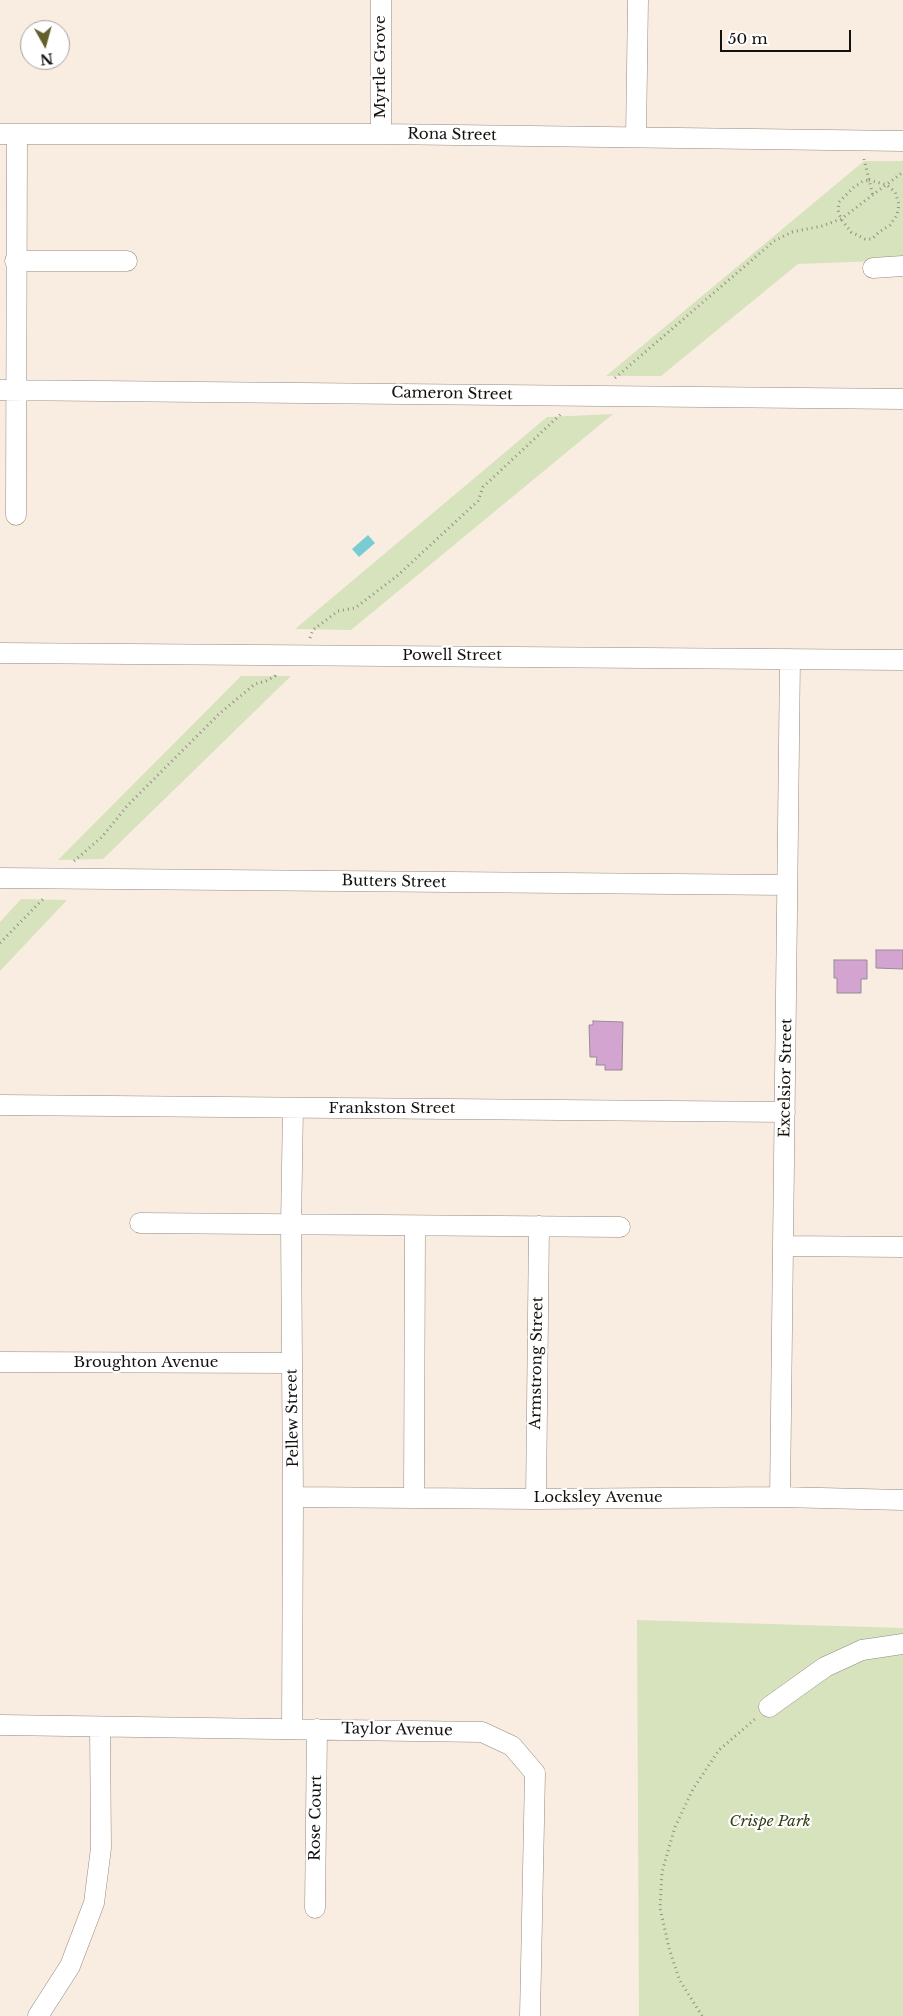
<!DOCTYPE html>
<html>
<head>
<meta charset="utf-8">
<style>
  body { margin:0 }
  #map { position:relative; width:903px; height:2016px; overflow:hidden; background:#f9ede1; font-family:"Libre Baskerville",serif }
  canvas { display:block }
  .north { position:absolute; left:20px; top:20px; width:50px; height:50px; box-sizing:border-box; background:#fff; border:1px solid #a1a09e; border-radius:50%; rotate:173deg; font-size:14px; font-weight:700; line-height:20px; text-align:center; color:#15110d }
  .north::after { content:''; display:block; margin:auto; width:18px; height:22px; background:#645e2a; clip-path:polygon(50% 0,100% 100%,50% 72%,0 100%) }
  .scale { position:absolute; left:720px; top:30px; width:131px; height:22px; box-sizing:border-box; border:2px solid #15110d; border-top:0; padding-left:6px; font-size:15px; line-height:18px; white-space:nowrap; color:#15110d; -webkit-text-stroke:4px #fff; paint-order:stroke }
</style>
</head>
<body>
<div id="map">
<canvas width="903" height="2016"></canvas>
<div class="north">N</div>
<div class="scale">50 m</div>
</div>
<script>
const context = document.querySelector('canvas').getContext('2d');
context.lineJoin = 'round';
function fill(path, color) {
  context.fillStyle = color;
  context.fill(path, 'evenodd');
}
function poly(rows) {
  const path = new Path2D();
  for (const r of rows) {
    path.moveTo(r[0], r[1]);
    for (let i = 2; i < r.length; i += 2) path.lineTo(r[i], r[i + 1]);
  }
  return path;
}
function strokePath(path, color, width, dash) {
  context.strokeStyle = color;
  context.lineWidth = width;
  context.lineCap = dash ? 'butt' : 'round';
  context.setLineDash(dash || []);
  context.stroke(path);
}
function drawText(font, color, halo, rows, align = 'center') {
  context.font = font + ' "Libre Baskerville",serif';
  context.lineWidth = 4.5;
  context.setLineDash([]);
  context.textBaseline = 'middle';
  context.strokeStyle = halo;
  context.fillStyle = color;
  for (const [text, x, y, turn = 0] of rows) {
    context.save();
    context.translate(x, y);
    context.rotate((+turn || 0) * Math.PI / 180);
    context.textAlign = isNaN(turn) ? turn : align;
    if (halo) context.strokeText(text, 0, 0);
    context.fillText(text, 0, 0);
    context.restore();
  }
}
fill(poly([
  [864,161,903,161,903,260,798,264,661,376,606,376],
  [613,414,351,630,295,629,547,417],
  [241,676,291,676,103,859,58,860],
  [21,899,67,900,0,971,0,922],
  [637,1620,903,1628,903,2016,639,2016]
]), '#d7e3bd');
fill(poly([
  [368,535,375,543,359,557,352,549]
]), '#79ccd4');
const building = poly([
  [876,950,903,950,903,969,876,968,876,950],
  [834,960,867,960,867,979,861,979,861,993,837,993,837,978,834,978,834,960],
  [593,1021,623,1022,622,1070,605,1070,605,1065,596,1065,597,1057,590,1057,589,1025,593,1025,593,1021]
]);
fill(building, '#d3a4d0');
strokePath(building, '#978b96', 1);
const minor = poly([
  [0,134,381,134,903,141],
  [381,134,381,0],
  [636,137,638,0],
  [15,261,127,261],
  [873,268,903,266],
  [0,390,903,399],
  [16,515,17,134],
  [0,653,903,660],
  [0,878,787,885],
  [0,1105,785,1112],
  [140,1223,620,1227],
  [784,1246,903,1247],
  [0,1362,292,1363],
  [293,1497,536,1499,780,1497,903,1500],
  [780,1497,790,659],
  [414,1498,415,1226],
  [536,1499,539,1226],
  [769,1707,825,1667,862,1650,903,1644],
  [0,1725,482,1732,512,1746,535,1773,530,2016],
  [292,1729,293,1497,291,1225,293,1108],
  [315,1908,317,1729],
  [38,2016,70,1966,94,1903,101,1848,100,1727]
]);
strokePath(minor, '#958a7f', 21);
strokePath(poly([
  [864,159,873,196],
  [869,180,887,185,895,192,899,204,897,215,890,225,879,232,872,239,865,239,851,232,841,219,838,210,839,202,854,187,862,182,869,180],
  [615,378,774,241,792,232,822,226,841,219,903,172],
  [310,638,313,630,338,611,355,608,397,576,478,501,483,487,561,414],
  [74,861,102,837,127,806,219,714,255,684,266,681,275,676,275,673],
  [0,943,44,898],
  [702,2016,679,1979,669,1948,660,1908,662,1872,675,1827,693,1789,719,1750,755,1719]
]), '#958c84', 3, [1, 4]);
strokePath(minor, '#fff', 20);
drawText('15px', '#15110d', '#fff', [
  ["Myrtle Grove",381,67,-90],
  ["Rona Street",452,135,1],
  ["Cameron Street",452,394,1],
  ["Powell Street",452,656],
  ["Butters Street",394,882,1],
  ["Excelsior Street",786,1078,-89],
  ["Frankston Street",392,1109],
  ["Broughton Avenue",146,1363],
  ["Armstrong Street",537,1363,-89],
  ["Pellew Street",293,1418,-91],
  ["Locksley Avenue",598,1498],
  ["Taylor Avenue",397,1730,1],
  ["Rose Court",316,1818,-89]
]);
drawText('italic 15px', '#333e13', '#fff', [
  ["Crispe Park",770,1822]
]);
</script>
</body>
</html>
